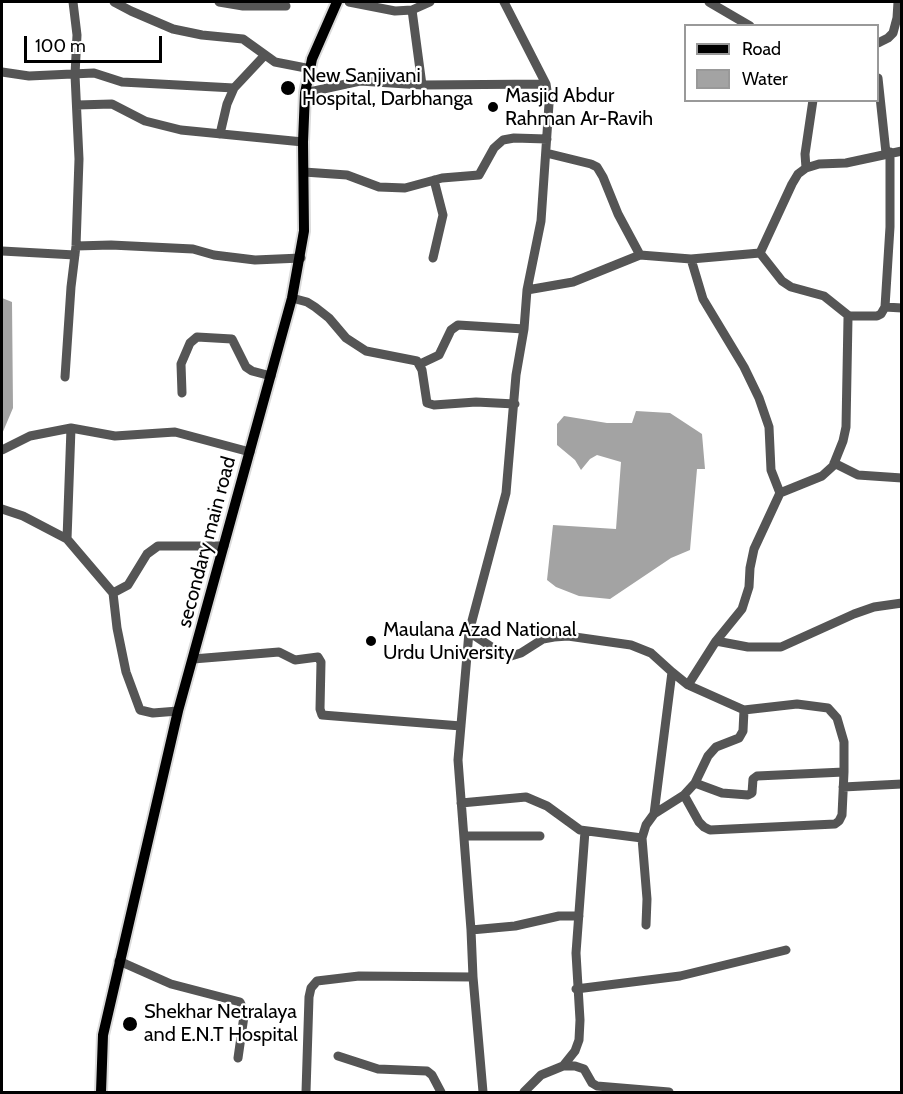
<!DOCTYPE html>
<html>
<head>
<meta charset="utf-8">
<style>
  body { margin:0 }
  #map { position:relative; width:903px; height:1094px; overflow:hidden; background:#fff; font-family:Cabin,sans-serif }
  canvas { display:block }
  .frame { position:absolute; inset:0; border:3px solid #000; pointer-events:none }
  .legend { position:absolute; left:684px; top:24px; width:195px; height:78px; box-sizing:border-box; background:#fff; border:2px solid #999; margin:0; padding:8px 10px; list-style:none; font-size:18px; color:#000 }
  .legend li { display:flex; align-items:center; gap:12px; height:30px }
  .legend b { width:30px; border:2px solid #999 }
  .scale { position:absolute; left:24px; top:36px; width:138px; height:27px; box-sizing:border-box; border:3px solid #000; border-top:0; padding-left:8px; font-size:18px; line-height:21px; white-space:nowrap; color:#000; -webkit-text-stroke:4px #fff; paint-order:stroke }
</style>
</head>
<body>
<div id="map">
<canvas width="903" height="1094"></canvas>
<div class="frame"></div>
<ul class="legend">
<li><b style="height:8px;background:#000"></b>Road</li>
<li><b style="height:16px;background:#a3a3a3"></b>Water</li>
</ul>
<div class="scale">100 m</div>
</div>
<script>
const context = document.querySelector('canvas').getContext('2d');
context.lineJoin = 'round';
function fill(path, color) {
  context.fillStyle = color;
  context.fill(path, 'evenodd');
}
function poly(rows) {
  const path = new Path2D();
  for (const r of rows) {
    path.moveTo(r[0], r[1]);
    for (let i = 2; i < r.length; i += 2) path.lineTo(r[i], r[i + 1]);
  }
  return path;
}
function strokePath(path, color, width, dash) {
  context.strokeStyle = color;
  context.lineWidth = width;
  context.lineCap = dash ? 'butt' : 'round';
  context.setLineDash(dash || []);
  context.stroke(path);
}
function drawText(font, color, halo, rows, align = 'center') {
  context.font = font + ' Cabin,sans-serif';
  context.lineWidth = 4.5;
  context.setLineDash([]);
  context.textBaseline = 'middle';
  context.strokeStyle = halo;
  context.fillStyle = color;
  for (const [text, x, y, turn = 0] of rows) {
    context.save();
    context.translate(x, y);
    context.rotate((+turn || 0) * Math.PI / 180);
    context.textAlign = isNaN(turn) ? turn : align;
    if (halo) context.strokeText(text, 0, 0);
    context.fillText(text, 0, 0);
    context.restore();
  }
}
fill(poly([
  [2,298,12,302,13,408,2,434],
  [636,411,670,413,702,434,705,469,697,469,690,550,671,558,610,599,579,596,556,587,547,580,553,525,616,529,621,462,597,455,590,459,581,470,575,460,557,445,557,424,564,416,607,423,632,423]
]), '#a3a3a3');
const major = poly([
  [101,1092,103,1035,178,711,292,298,304,231,303,142,305,93,312,59,337,2]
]);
strokePath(major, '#dbdbdb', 14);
strokePath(poly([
  [114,2,131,11,173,29,202,35,243,39,275,62,311,69],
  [219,2,243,6,286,6],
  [349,2,395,11,412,10,430,2],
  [709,2,750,26],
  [412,10,422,85],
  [878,43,888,38,893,33,897,18,898,2],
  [2,72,29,76,94,73,122,82,234,88],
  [878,78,886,153],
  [305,93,360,81,422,85,546,84],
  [77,105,112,104,145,121,181,130,303,142],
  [220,134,227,104,234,88,264,56],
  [546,153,591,164,597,167,603,177,618,214,640,255],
  [806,168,805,154,813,100],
  [304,172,347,175,379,187,405,188,442,178,479,175,494,148,503,140,514,138,547,139],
  [76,246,111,245,193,249,214,255,255,260,301,258],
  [2,251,75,255],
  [760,253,782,281,791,287,824,296,849,316],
  [433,258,443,215,434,180],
  [691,259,703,299,744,367,759,398,769,427,771,470,780,493],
  [527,290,573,282,640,255,691,259,760,253,792,184,798,174,806,168,819,164,846,163,902,151],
  [292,298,307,302,315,307,329,318,346,338,366,351,417,361,422,370,427,403,434,405,476,402,515,404],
  [885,307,902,308],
  [420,364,439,355,451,330,458,325,524,329],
  [65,377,71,287,76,246,79,159,75,75,77,35,73,2],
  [182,393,181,364,190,343,197,337,232,339,246,367,252,371,271,376],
  [71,428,67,539,113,593,117,628,126,672,140,710,153,713,178,711],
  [2,450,30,436,71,428,115,436,175,432,250,452],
  [834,463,858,475,902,478],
  [2,509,23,516,67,539],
  [113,593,128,585,147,554,158,546,224,546],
  [469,632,496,650,506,655,511,656,521,653,543,639,554,637,568,636,631,645,651,653,672,672],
  [716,641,748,647,781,647,854,614,874,607,902,603],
  [193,659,279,652,295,660,318,657,321,662,320,709,322,715,461,726],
  [688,685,716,641,742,609,749,587,750,568,754,549,780,493,822,476,833,466,843,441,846,427,848,318,851,316,877,316,881,314,885,307,890,227,890,152],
  [695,783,722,793,748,795,752,793,753,779,757,776,844,772],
  [843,787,902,784],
  [461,803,526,797,547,806,580,830,642,838,646,825,654,814,684,795,695,783,708,756,716,747,739,738,743,731,744,710,797,704,828,708,837,718,844,742,844,772,842,815,839,821,835,824,710,830,704,827,699,822,684,795],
  [654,814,672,672,688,685,744,710],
  [464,836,540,836],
  [642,838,647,899,646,925],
  [471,930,515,926,559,916,579,916],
  [119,961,171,984,240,1002,244,1011,244,1016,238,1058],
  [576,989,680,976,786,950],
  [338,1056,378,1069,427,1071,432,1075,441,1092],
  [563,1066,575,1051,579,1040,580,1020,576,953,585,831],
  [306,1092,309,997,311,988,317,981,359,976,473,977],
  [483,1092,473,977,471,930,458,760,469,632,506,493,516,375,524,329,527,290,541,221,549,104,546,84,504,2],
  [524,1092,541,1075,563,1066,575,1066,584,1069,592,1083,597,1086,669,1092]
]), '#555', 9);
strokePath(major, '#000', 10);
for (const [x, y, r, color] of [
  [288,88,8,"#000"],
  [493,107,6,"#000"],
  [371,641,6,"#000"],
  [130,1024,8,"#000"]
]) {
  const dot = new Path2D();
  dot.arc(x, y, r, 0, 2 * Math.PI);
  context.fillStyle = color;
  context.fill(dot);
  strokePath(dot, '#fff', 2);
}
drawText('20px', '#000', '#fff', [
  ["New Sanjivani",302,76],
  ["Hospital, Darbhanga",302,99],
  ["Masjid Abdur",505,96],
  ["Rahman Ar-Ravih",505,119],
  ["Maulana Azad National",383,630],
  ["Urdu University",383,653],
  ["Shekhar Netralaya",144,1012],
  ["and E.N.T Hospital",144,1035]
], 'left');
drawText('20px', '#000', '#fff', [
  ["secondary main road",207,542,-75]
]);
</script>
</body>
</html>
